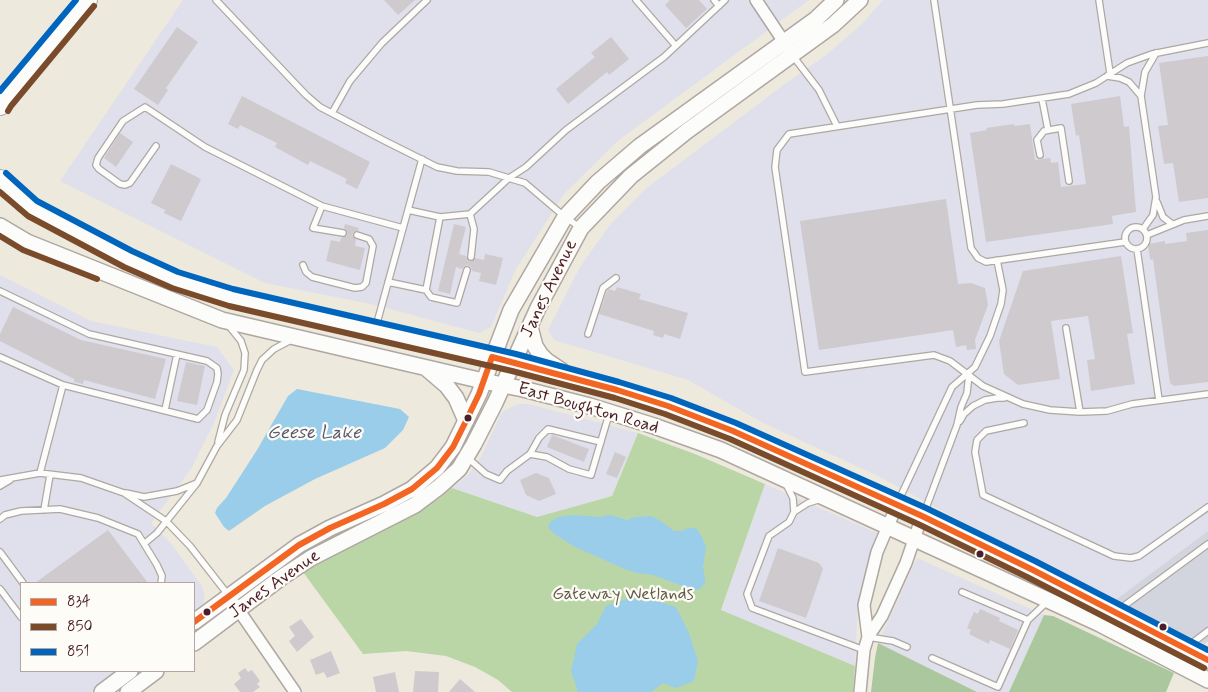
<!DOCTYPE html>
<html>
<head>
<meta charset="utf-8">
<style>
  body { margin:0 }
  #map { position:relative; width:1208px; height:692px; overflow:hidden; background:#eee9dd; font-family:Mynerve,sans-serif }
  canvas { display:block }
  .legend { position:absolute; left:20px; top:582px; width:175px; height:90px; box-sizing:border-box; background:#fdfcf7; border:1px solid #b5a4a5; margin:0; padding:6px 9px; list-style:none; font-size:15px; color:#4a1f2b }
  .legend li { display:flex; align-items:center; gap:10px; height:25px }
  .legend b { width:25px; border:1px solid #b5a4a5 }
</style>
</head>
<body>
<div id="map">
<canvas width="1208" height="692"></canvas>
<ul class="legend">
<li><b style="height:6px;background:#f26522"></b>834</li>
<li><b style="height:6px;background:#7a4b2a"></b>850</li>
<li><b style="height:6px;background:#0065bd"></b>851</li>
</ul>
</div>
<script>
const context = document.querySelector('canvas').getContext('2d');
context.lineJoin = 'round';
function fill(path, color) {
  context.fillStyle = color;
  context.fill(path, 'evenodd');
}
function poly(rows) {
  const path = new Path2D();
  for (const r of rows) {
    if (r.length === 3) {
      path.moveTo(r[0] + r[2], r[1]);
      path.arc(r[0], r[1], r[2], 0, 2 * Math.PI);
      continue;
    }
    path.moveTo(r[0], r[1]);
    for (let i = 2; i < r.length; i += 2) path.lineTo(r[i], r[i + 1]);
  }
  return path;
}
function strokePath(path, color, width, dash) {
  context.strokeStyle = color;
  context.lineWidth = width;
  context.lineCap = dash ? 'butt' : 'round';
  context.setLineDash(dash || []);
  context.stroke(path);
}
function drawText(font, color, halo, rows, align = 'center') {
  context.font = font + ' Mynerve,sans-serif';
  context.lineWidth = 4.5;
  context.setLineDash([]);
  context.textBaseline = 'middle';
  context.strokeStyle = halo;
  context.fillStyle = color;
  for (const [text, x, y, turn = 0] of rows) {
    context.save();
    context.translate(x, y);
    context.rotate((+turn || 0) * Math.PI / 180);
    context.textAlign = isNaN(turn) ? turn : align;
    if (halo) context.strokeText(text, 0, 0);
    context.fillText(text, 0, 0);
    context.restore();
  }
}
fill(poly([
  [183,0,809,0,619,140,564,194,516,269,491,327,479,333,371,304,265,283,60,181],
  [883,0,1208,0,1208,531,1114,601,959,520,876,475,763,423,688,380,554,340,548,330,580,267,610,225,648,187,781,87,826,55,861,25],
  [0,275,91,321,217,347,234,370,214,423,191,469,151,523,172,545,202,586,205,597,203,603,197,611,194,613,194,583,21,583,21,671,118,671,91,692,0,692],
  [518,404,529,404,638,433,612,496,537,517,452,488,469,474,483,453,501,414,505,410],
  [765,484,877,533,858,607,855,666,721,611],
  [917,558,1044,615,1009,692,977,692,878,643]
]), '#dfe0ec');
fill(poly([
  [1208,531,1208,641,1205,644,1114,601]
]), '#d2d4de');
fill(poly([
  [638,433,695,454,765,484,721,610,855,666,853,692,512,692,498,680,475,667,446,656,406,651,363,654,303,572,371,535,410,517,437,500,452,488,537,517,612,496]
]), '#bbd6a6');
fill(poly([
  [1044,615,1053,616,1174,673,1166,692,1009,692],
  [878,643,977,692,871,692,875,658]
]), '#abc79d');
fill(poly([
  [297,389,400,409,409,417,403,430,385,448,315,479,265,506,229,531,224,527,215,513,217,508,226,498,257,450,288,396],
  [574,515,600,517,610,515,627,520,635,517,651,516,661,521,674,531,682,531,688,528,696,528,702,537,706,547,703,567,705,577,705,582,700,589,693,590,653,575,637,573,627,570,575,547,553,533,548,527,550,522,558,517],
  [633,597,647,598,676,607,689,633,698,661,694,681,676,688,663,683,651,692,578,692,571,671,577,644,597,624,606,606]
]), '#99cde9');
fill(poly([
  [384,0,415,0,398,15],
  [670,0,699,0,707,9,686,28,665,5],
  [177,27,198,42,166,88,168,90,158,105,134,89],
  [611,37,629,59,609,75,607,72,568,104,556,89,595,57,591,53],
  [1208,56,1208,198,1179,202,1173,163,1164,164,1158,126,1168,125,1159,63],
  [242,96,370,162,357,189,345,183,347,179,310,161,308,165,275,147,277,143,240,125,238,129,228,124],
  [1120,96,1124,127,1129,126,1136,212,1112,216,1113,224,986,242,970,133,987,130,986,128,1014,124,1014,126,1030,124,1035,160,1050,158,1051,163,1058,162,1061,187,1086,184,1079,135,1076,136,1071,104],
  [120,133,133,142,116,167,104,158],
  [171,164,201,179,181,221,164,213,165,210,151,203],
  [946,199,958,284,971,283,985,288,988,305,975,340,976,349,967,350,966,345,956,347,953,330,819,350,800,221],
  [345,224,359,228,358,231,354,232,352,235,356,240,355,246,365,248,360,270,326,261,331,240,340,242,341,238,347,236,347,231,344,228],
  [454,224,466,227,459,254,466,256,469,261,472,261,475,258,484,260,485,254,503,258,496,285,479,281,481,273,472,271,471,267,466,265,462,269,456,267,450,294,438,291],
  [1208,230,1208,382,1174,386,1170,383,1153,259,1150,260,1148,244,1165,241,1165,244,1187,241,1186,233],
  [1121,256,1133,333,1127,334,1135,384,1091,391,1087,360,1095,359,1088,316,1051,321,1060,379,1018,385,1004,374,999,341,1023,271],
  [617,287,641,294,639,299,688,313,680,339,664,334,663,338,653,335,654,331,599,314,607,291,609,289,615,291],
  [13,307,81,340,166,359,155,399,84,380,83,384,74,382,74,379,0,341,0,334],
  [186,362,205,366,197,405,177,401],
  [552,435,589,449,584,462,547,447],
  [615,452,626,457,617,478,606,474],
  [536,473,549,478,556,494,539,501,526,495,520,480],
  [108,530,148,583,35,583],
  [778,548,819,563,823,569,806,618,759,601],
  [980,609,1000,618,999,621,1018,630,1010,649,990,640,989,644,969,634,971,630,967,628,974,612,978,614],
  [301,619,314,637,297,652,289,641,295,636,289,627],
  [331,651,340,673,327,678,324,672,316,675,310,660],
  [245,668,248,672,252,670,260,681,257,684,260,687,253,692,240,692,234,684,241,678,238,673],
  [415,671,439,672,438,692,413,692],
  [395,672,399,692,376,692,373,677],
  [460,679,475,692,449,692]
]), '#cfcace');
const lane = poly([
  [216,0,306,95,320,107,385,141,437,167,457,171,489,172,525,183,565,217,581,228],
  [636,0,676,46],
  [714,0,719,6],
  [934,0,971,248,978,258,986,262,1125,242],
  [1099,0,1110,73],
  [1208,43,1152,54,1127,63,1096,83,1069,94,1003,104,977,105,789,134,777,150,775,167,805,372,934,355,950,361,983,386,1023,404,1050,410,1080,412,1107,411,1132,404,1208,394],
  [793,56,819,90,837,126],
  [1107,76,1120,78,1129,82,1141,96],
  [1042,99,1048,130],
  [332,113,350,81,382,43,427,0],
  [156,146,130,183,125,185,120,184,99,169,96,165,98,158,123,121,145,107,205,147,322,206,403,228],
  [1040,155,1037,140,1044,131,1061,128,1069,181],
  [1157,202,1163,217,1172,224],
  [322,206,313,228,343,233],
  [470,214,474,229,471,257],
  [440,217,470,214,509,178,526,167,566,130,664,57,725,0],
  [1136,238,11],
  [1143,229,1153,215,1156,197,1141,96,1145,72,1156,53],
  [1147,235,1184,220,1208,216],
  [1137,249,1159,400],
  [303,265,306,272,312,277,355,288,362,287,366,283,373,246,369,239,357,235],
  [388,282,426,290,440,217,408,210],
  [426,290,431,297,457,303,467,270],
  [0,291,89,334,207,361,217,368,218,374,217,382,207,410,198,419,63,385,40,473],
  [1066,328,1080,412],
  [375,330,422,159],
  [588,334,603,288,616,278],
  [0,357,63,385],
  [165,410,177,354],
  [960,421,964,414,973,406,985,400,997,398,1004,398],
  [1024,423,986,431,977,440,975,452,983,495,1114,556,1131,558,1139,556,1208,507],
  [218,442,225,415,244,370,245,353,241,341,229,326],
  [530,454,539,438,548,429,601,442],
  [468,458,486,474,500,480,507,471,530,454,547,457,569,469,591,475,609,414],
  [0,480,40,473,81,478,124,493,166,521,190,546,229,596],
  [786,484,793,498,794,512,808,503,821,499],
  [0,486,10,480],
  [126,493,144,497,177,491,197,483],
  [897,504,952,387,975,367,990,336,1001,304,1003,290,997,260],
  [44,510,50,475],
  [794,512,789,522,769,536,747,594,752,608,864,650],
  [923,516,957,425,961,407,967,393,969,374],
  [0,519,5,515,21,511,60,509,98,518,138,534,157,565,162,576,161,583],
  [145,543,157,533,197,483,217,446,237,420,257,370,262,360,274,349,291,340],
  [0,552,23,583],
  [0,589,21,617],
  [1117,611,1208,544],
  [1028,620,1048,601],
  [868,637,893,641,907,647],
  [1187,647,1208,631],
  [932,658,998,687,1028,620,962,592]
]);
const street = poly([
  [756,0,788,48],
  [229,596,295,692],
  [868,637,864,605,877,552,897,505],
  [860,692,864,650,868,637,882,616,906,563,922,516]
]);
const secondary = poly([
  [23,204,128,259,175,280,231,297,514,363,617,390,668,406,733,431,922,516,1031,569,1208,660],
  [0,226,27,242,222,320,483,381,523,389,590,406,654,426,721,450,1100,624,1208,680],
  [530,327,535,346,540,354,547,361,562,371],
  [426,368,447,386,456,398,466,421],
  [194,622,299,545,330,528,384,504,412,489,437,468,453,447,479,394,511,310,565,217,598,182,640,146,816,19,836,0],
  [194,643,282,577,311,558,415,505,439,487,459,469,474,444,495,403,538,308,581,228,631,176,687,131,833,25,860,0],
  [102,692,130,671],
  [128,692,156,671]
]);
const highway = poly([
  [0,105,87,0],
  [0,180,32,208]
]);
strokePath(lane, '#afa7a2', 8);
strokePath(street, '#afa7a2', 14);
strokePath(secondary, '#afa7a2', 18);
strokePath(highway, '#afa7a2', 22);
strokePath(lane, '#fcfcfa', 5.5);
strokePath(street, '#fcfcfa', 11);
strokePath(secondary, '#fcfcfa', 15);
strokePath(highway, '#fcfcfa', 20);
strokePath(poly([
  [492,357,617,390,668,406,733,431,922,516,1031,569,1208,660],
  [194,622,299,545,330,528,384,504,412,489,437,468,453,447,466,421,479,394,492,357]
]), '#f26522', 6);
strokePath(poly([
  [8,111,11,106,94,6],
  [0,192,28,216,124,267,172,288,229,306,512,371,615,398,665,414,730,439,918,524,1027,577,1204,668],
  [0,236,23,250,97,279]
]), '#7a4b2a', 6);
strokePath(poly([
  [0,91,76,0],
  [6,173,37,201,132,251,178,272,233,289,516,354,619,382,671,398,736,423,926,508,1035,561,1208,650]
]), '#0065bd', 6);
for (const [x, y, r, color] of [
  [468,418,4.5,"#4a1f2b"],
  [980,554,4.5,"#4a1f2b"],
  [207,612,4.5,"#4a1f2b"],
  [1163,627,4.5,"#4a1f2b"]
]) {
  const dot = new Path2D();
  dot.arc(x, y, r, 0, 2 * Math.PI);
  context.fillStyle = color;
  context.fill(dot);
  strokePath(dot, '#fdfcf7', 2);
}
drawText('18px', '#4a1f2b', '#fdfcf7', [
  ["Janes Avenue",550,289,-64],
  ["East Boughton Road",588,409,16],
  ["Janes Avenue",275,585,-35]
]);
drawText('18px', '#635a46', '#fdfcf7', [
  ["Gateway Wetlands",623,595]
]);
drawText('italic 19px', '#59586f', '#fdfcf7', [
  ["Geese Lake",314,434]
]);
</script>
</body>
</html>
